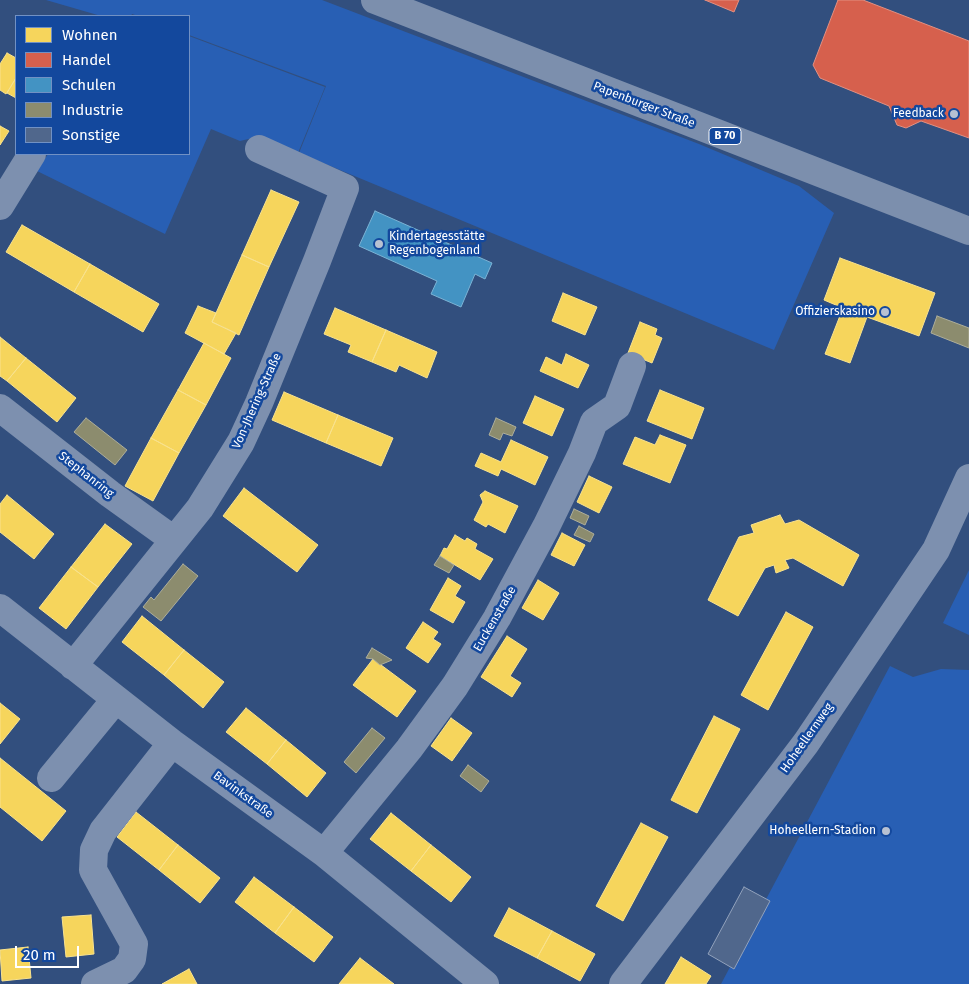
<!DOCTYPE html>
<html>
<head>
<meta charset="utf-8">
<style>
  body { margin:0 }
  #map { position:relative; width:969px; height:984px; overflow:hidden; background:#324f7e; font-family:"Fira Sans",sans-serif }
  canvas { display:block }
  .legend { position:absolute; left:15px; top:15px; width:175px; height:140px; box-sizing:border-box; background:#13489d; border:1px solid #7191c4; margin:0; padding:6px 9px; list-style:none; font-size:15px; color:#fff }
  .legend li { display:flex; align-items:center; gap:10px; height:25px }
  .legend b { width:25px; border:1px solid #7191c4 }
  .scale { position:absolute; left:15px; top:946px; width:64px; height:22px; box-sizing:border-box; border:2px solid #fff; border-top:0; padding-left:6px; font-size:15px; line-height:18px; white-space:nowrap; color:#fff; -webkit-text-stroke:4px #13489d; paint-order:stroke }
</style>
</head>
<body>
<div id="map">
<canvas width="969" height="984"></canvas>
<ul class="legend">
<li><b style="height:14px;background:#f6d55c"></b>Wohnen</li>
<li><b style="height:14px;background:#d6604d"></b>Handel</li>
<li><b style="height:14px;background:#4393c3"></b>Schulen</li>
<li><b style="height:14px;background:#8c8c6e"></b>Industrie</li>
<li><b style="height:14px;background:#50678c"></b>Sonstige</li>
</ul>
<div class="scale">20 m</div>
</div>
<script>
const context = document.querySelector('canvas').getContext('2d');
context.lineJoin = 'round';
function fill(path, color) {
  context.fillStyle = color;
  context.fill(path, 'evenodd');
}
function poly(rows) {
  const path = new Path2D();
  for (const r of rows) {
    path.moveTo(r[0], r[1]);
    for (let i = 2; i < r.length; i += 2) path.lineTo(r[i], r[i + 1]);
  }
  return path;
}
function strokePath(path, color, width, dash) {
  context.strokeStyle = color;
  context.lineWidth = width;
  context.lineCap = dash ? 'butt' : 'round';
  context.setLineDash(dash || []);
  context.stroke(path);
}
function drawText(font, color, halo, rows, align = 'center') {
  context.font = font + ' "Fira Sans",sans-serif';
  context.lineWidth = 5;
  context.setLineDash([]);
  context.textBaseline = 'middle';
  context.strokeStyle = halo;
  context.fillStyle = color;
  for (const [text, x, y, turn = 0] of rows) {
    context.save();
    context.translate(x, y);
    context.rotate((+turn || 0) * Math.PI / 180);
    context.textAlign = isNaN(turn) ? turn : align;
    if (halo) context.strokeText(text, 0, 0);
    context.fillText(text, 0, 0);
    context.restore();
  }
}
fill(poly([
  [46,0,322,0,699,144,799,186,834,213,774,350,299,153,326,86,189,35,189,16,138,16,132,14,131,16,101,16],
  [189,36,325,87,298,153,261,136,240,141,211,129,165,234,37,171,48,154,189,154],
  [969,570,969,635,943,623],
  [890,666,913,677,941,669,969,670,969,984,721,984]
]), '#285fb4');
const homes = poly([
  [7,53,16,58,16,78,6,94,0,90,0,64,7,53],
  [16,78,16,98,7,93,16,78],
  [0,126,9,131,0,145,0,126],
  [271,190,299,202,269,267,242,255,271,190],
  [22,225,90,264,74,292,6,252,22,225],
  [242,255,269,267,239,335,212,322,242,255],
  [840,258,935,293,919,336,867,317,850,363,825,354,843,308,824,300,840,258],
  [90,264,159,304,143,332,74,292,90,264],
  [563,293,597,307,585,335,552,321,563,293],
  [198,306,216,313,212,322,236,333,224,354,185,333,198,306],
  [335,308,386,330,372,362,348,352,351,345,324,334,335,308],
  [640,322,657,329,655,335,662,338,652,363,628,353,640,322],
  [386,330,437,352,427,378,399,365,396,372,372,362,386,330],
  [0,337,26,358,7,381,0,376,0,337],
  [204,343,231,358,206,405,178,390,204,343],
  [566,354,589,365,578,388,540,371,546,357,562,365,566,354],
  [26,358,76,398,57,422,7,381,26,358],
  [178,390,206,405,179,453,151,438,178,390],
  [660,390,704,408,692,439,647,421,660,390],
  [284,392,338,415,326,443,272,420,284,392],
  [535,396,564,409,552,436,523,423,535,396],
  [338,415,393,438,381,466,326,443,338,415],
  [660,435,686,445,670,483,623,464,635,437,655,445,660,435],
  [151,438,179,453,153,501,125,486,151,438],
  [511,440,548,457,535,485,501,469,498,476,475,466,481,453,501,462,511,440],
  [589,476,612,487,599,513,577,502,589,476],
  [244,488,318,545,297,572,223,516,244,488],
  [485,491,518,506,505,533,488,524,486,527,474,520,483,502,480,495,485,491],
  [7,495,54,534,34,559,0,532,0,504,7,495],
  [780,515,785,524,799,520,859,555,843,586,793,558,785,560,789,568,776,573,774,565,765,568,738,616,708,600,739,537,754,533,751,525,780,515],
  [105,524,132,544,98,587,71,567,105,524],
  [562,533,585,545,574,566,551,555,562,533],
  [455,535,465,541,467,538,477,544,475,549,493,559,480,580,440,556,444,548,447,549,455,535],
  [71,567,98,587,66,629,39,608,71,567],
  [448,578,461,586,455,596,465,602,453,623,430,610,448,578],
  [538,580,559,593,543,620,522,608,538,580],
  [786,612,813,627,768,710,741,695,786,612],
  [142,616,184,650,164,675,122,642,142,616],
  [423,622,438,632,433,639,441,644,428,663,406,648,423,622],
  [507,636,527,649,510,676,521,683,512,697,481,677,507,636],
  [184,650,224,682,203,708,164,675,184,650],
  [373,659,416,691,397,717,353,685,373,659],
  [0,703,20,719,0,744,0,703],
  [246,708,286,740,267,764,226,732,246,708],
  [714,716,740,729,697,813,671,800,714,716],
  [451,718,472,733,452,761,431,746,451,718],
  [286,740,326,773,307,797,267,764,286,740],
  [0,758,66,811,42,841,0,807,0,758],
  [136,812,178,845,159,870,117,837,136,812],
  [391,813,431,845,411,871,370,839,391,813],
  [641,823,668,837,623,921,596,906,641,823],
  [178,845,220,878,200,903,159,870,178,845],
  [431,845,471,877,451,902,411,871,431,845],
  [254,877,294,907,275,933,235,902,254,877],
  [294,907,333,937,314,962,275,933,294,907],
  [509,908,552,931,537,958,494,936,509,908],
  [91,915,94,954,66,957,62,917,91,915],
  [552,931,595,954,580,981,537,958,552,931],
  [28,947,31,978,2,981,0,950,28,947],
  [681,957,711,976,706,984,665,984,681,957],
  [360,958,394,984,339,984,360,958],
  [189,969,197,984,162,984,189,969]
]);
fill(homes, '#f6d55c');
strokePath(homes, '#f9e28d', 1);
const shops = poly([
  [705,0,739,0,734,12,705,0],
  [838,0,863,0,969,41,969,138,921,121,906,128,897,125,889,106,820,78,813,65,838,0]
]);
fill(shops, '#d6604d');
strokePath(shops, '#e29082', 1);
const schools = poly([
  [375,211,492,263,485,279,475,274,461,307,431,294,437,281,359,246,375,211]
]);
fill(schools, '#4393c3');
strokePath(schools, '#7bb3d5', 1);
const industry = poly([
  [937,316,969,328,969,348,931,333,937,316],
  [86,418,127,450,115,465,74,432,86,418],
  [496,418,516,427,512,436,503,433,500,440,489,435,496,418],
  [574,509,589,516,585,525,570,518,574,509],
  [579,526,594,534,590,542,574,535,579,526],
  [440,556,454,565,449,573,434,565,440,556],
  [183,564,198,576,161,621,143,607,151,597,154,600,183,564],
  [372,648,392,660,380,665,373,659,366,658,372,648],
  [372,728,385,738,356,773,344,762,372,728],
  [468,765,489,781,481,792,460,776,468,765]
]);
fill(industry, '#8c8c6e');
strokePath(industry, '#aeae9a', 1);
const building = poly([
  [744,887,770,901,734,969,708,954,744,887]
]);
fill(building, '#50678c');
strokePath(building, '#92a2bc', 1);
strokePath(poly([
  [0,206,32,154],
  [0,408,110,494,174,540],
  [0,608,172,743,324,853,485,984],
  [73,666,200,508,241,442,259,403,317,261,345,188,259,149],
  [51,778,116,699],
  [324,853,409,749,455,686,497,618,546,527,582,453,594,422,617,406,632,366],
  [95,984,124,970,132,959,134,944,93,870,94,850,103,831,172,743],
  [623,984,806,743,936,550,969,478]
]), '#7d90af', 28);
strokePath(poly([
  [375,0,969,231]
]), '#7c8fad', 28);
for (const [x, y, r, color] of [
  [954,114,5,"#b7c1d2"],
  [379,244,5,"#b7c1d2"],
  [885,312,5,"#b7c1d2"],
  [886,831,5,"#b7c1d2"]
]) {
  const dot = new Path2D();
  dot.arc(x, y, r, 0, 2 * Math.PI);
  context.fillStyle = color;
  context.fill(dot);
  strokePath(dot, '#13489d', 2);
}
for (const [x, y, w] of [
  [725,136,32]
]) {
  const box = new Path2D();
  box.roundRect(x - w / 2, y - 8.5, w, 17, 4);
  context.fillStyle = '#13489d';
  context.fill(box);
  strokePath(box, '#fff', 1);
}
drawText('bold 11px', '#fff', null, [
  ["B 70",725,136]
]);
drawText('12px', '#fff', '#13489d', [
  ["Papenburger Straße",644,105,21],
  ["Von-Jhering-Straße",257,401,-66],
  ["Stephanring",86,475,38],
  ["Euckenstraße",495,619,-60],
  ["Hoheellernweg",807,738,-55],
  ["Bavinkstraße",243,795,36]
]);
drawText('12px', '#fff', '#13489d', [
  ["Feedback",944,114],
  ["Kindertagesstätte",389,237,"left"],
  ["Regenbogenland",389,251,"left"],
  ["Offizierskasino",875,312],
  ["Hoheellern-Stadion",876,831]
], 'right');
</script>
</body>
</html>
